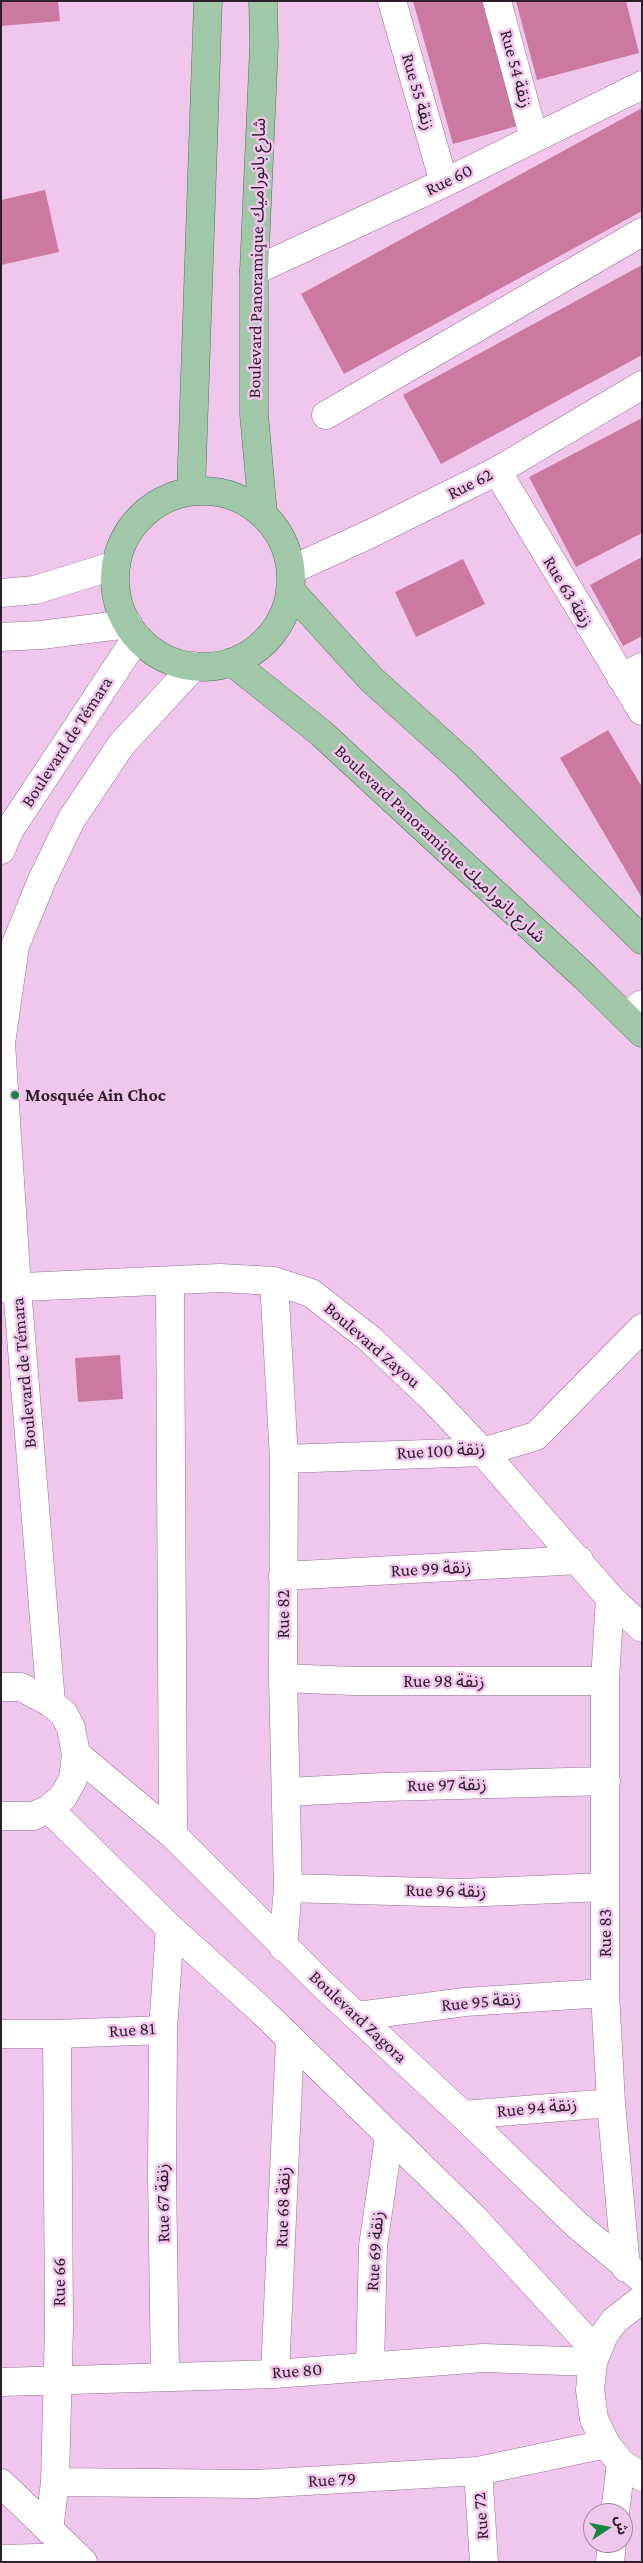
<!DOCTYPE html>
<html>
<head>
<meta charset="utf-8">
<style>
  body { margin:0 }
  #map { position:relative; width:643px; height:2563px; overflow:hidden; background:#f1c6ec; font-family:"Crimson Pro","Noto Sans Arabic",serif }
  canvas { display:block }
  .frame { position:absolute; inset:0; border:2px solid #2e1e2c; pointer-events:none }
  .north { position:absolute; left:583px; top:2503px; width:50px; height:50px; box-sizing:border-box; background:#f1c6ec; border:1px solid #a3839f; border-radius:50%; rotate:79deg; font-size:14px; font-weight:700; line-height:20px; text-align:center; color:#2e1e2c }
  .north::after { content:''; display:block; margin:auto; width:18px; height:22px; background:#14873f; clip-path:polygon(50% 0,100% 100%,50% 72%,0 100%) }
</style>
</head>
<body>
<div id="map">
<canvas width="643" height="2563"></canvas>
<div class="frame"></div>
<div class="north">ش</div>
</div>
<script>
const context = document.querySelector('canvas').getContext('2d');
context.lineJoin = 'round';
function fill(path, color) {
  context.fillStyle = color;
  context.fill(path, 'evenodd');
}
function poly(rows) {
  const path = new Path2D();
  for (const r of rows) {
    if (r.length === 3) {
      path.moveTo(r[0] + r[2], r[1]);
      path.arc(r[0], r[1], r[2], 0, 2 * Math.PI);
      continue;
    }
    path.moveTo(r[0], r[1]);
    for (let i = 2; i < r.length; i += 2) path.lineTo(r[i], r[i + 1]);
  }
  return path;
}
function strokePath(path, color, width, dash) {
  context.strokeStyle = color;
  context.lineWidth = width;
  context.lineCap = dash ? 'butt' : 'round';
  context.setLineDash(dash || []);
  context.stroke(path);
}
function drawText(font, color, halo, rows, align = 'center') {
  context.font = font + ' "Crimson Pro","Noto Sans Arabic",serif';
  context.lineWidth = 5;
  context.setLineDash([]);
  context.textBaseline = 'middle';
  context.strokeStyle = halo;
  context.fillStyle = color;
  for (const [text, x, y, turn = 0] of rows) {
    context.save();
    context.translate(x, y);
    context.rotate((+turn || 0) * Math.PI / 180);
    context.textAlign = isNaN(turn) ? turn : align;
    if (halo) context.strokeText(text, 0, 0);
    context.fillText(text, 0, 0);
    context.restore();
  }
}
fill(poly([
  [1,1,58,1,60,21,1,26],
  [413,1,482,1,517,126,453,144],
  [516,1,626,1,639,53,537,80],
  [642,108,642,211,344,374,301,294],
  [45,190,59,252,1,265,1,200],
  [642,265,642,355,441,464,403,395],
  [642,418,642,533,576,567,529,477],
  [642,557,642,636,623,646,590,585],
  [463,559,485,604,416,637,395,592],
  [608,730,642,787,642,898,560,758],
  [120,1355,123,1399,78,1402,75,1358]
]), '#cb79a1');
const minor = poly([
  [392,1,444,183],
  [497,1,534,138],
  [254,271,444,183,642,85],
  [326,415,642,232],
  [497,471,642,711],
  [291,570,370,534,497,471,642,385],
  [1,593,35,590,116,565],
  [1,637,41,635,128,624],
  [621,678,642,667],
  [1,850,10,829,137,637],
  [626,1016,642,1004],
  [1,1043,15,946,42,880,71,820,121,745,194,666],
  [1,1044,17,1288,51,1703],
  [274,1281,284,1459,283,1678,288,1888,283,1947],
  [170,1282,173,1835],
  [1,1288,220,1278,274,1281,311,1293,370,1339,430,1396,483,1452,610,1598,642,1628],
  [284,1459,483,1452,536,1436,642,1328],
  [283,1576,579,1560],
  [610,1598,605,1681,605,1993,611,2103,626,2268],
  [283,1678,353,1681,605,1681],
  [1,1687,21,1687,51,1703,64,1714,71,1728,76,1754,73,1779,63,1797,49,1809,33,1816,1,1816],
  [76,1754,173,1835,321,1983,463,2115,577,2225,642,2279],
  [287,1792,384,1787,606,1781],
  [49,1809,170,1928,263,2012,472,2216,596,2351],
  [288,1888,462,1893,604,1887],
  [358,2016,465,2002,605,1993],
  [1,2034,57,2034,163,2030],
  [463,2115,611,2103],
  [642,2299,614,2321,604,2335,593,2362,590,2390,594,2419,606,2444,621,2463,642,2477],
  [370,2366,373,2246,389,2137],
  [275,2374,290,2039],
  [165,2376,162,2175,163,2030,170,1928],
  [1,2382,275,2374,483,2358,593,2362],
  [478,2471,484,2562],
  [55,2482,256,2484,478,2471,606,2444],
  [1,2483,83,2562],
  [615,2513,621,2463],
  [49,2530,55,2482,59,2327,57,2034],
  [1,2559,78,2557],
  [610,2562,612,2543]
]);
const major = poly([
  [263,1,264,45,254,271,254,414,263,514],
  [191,491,208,1],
  [203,579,88],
  [290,590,371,679,463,762,642,940],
  [232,662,321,733,585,977,642,1033]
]);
strokePath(minor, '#966f92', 29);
strokePath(major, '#4e7457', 29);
strokePath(minor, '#fff', 28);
strokePath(major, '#9fc7a8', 28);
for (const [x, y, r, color] of [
  [15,1095,5,"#14873f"]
]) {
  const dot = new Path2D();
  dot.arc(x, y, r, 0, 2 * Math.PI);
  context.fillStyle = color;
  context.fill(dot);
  strokePath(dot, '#f1c6ec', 2);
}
drawText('18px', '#2e1e2c', '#f1c6ec', [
  ["Rue 54 زنقة",516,69,75],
  ["Rue 55 زنقة",418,92,74],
  ["Rue 60",449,180,-26],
  ["Boulevard Panoramique شارع بانوراميك",257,258,-89],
  ["Rue 62",470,484,-27],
  ["Rue 63 زنقة",568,592,59],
  ["Boulevard de Témara",67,742,-57],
  ["Boulevard Panoramique شارع بانوراميك",440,844,43],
  ["Boulevard Zayou",372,1345,41],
  ["Boulevard de Témara",24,1373,-95],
  ["Rue 100 زنقة",441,1451,-3],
  ["Rue 99 زنقة",431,1569,-3],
  ["Rue 82",283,1614,-90],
  ["Rue 98 زنقة",444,1681],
  ["Rue 97 زنقة",447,1785,-1],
  ["Rue 96 زنقة",446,1891,1],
  ["Rue 83",605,1933,-90],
  ["Rue 95 زنقة",481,2002,-5],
  ["Boulevard Zagora",358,2017,43],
  ["Rue 81",132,2030,-4],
  ["Rue 94 زنقة",537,2108,-5],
  ["Rue 67 زنقة",163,2203,-91],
  ["Rue 68 زنقة",283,2207,-88],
  ["Rue 69 زنقة",375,2251,-86],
  ["Rue 66",59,2282,-90],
  ["Rue 80",297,2371,-4],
  ["Rue 79",332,2480,-3],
  ["Rue 72",481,2516,-94]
]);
drawText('bold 18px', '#2e1e2c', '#f1c6ec', [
  ["Mosquée Ain Choc",25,1095]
], 'left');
</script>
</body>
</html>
